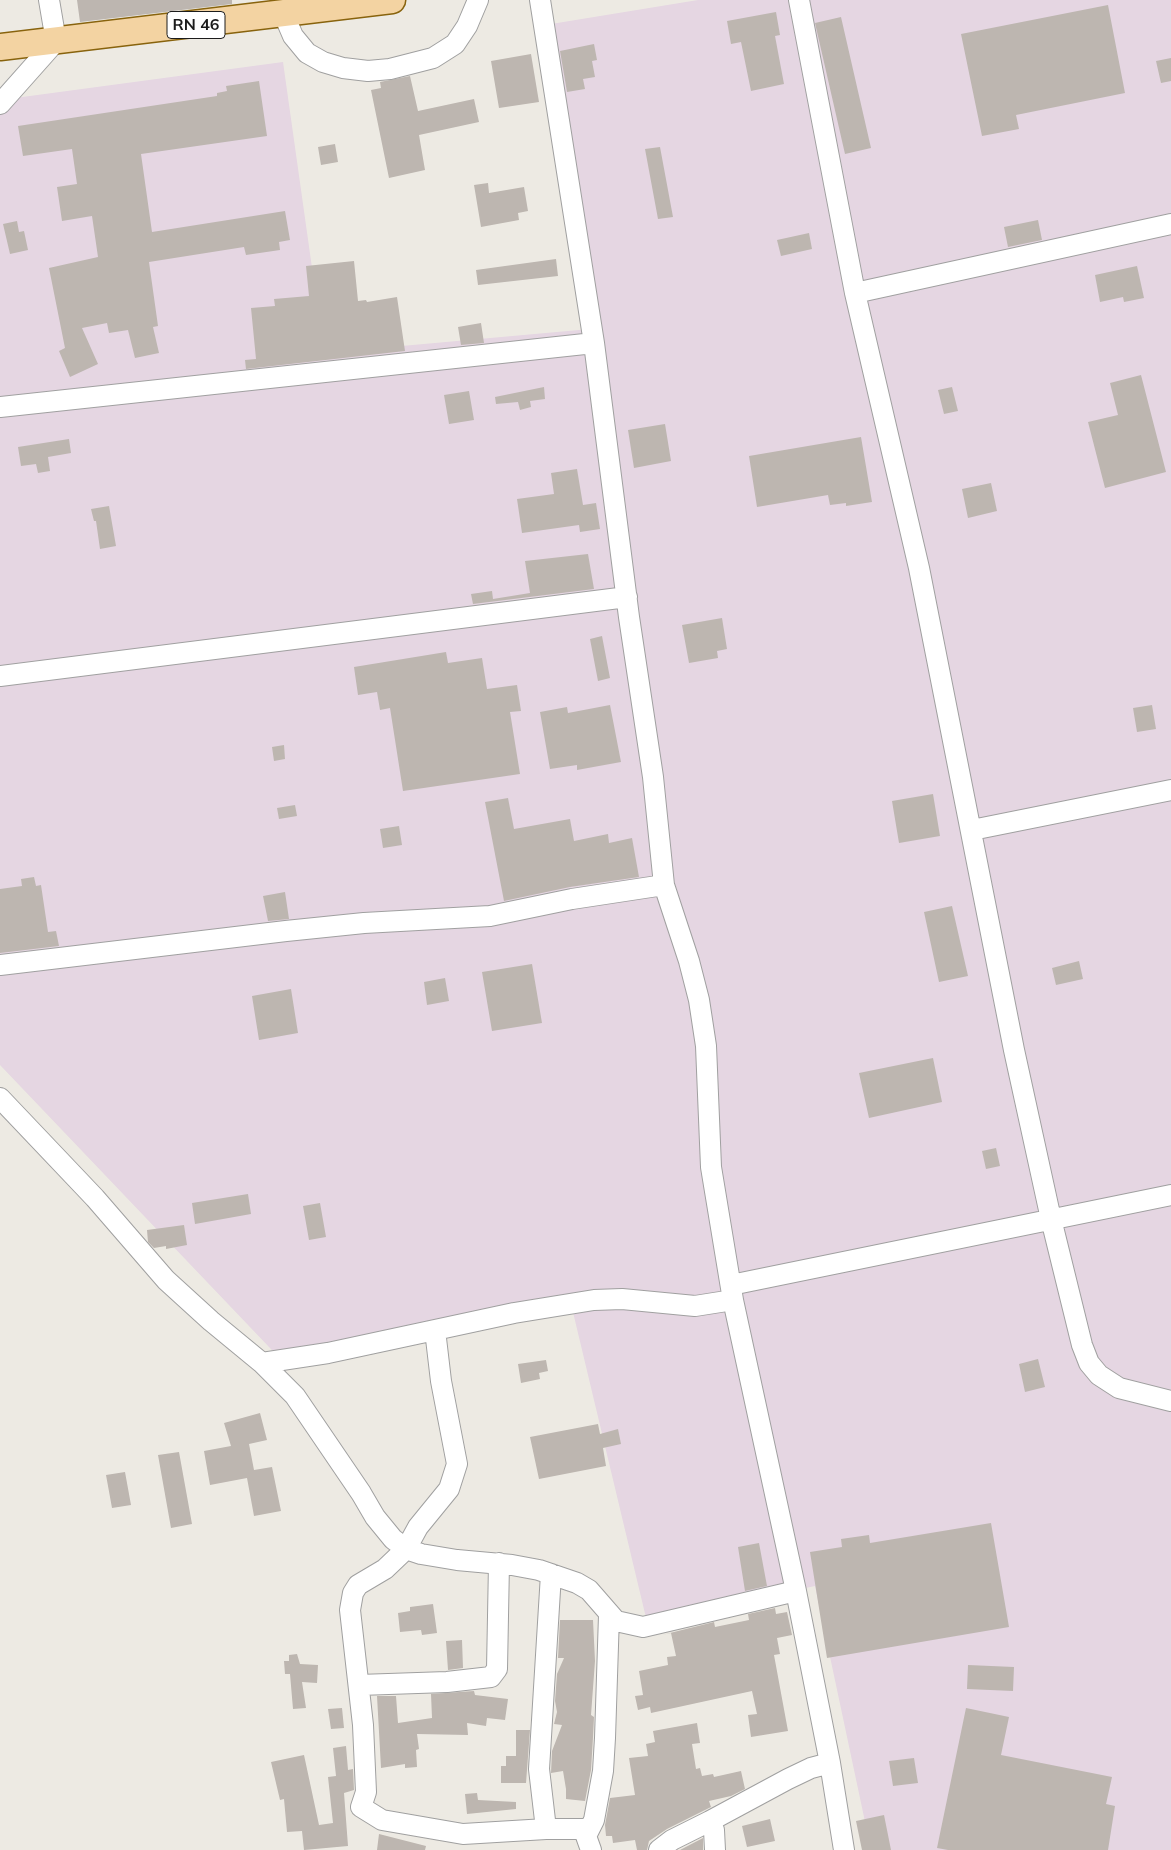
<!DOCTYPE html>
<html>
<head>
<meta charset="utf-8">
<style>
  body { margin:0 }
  canvas { display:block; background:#edeae3 }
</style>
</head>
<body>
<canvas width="1171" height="1850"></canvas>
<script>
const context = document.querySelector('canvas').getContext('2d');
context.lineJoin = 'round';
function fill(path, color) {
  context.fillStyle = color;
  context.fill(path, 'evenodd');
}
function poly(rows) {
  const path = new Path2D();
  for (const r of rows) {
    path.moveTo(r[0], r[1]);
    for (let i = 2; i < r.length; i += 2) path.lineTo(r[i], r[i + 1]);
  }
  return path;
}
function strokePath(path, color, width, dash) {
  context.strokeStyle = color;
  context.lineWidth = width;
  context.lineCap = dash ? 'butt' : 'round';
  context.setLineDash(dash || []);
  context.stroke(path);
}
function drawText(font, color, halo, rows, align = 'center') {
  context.font = font + ' Mulish,sans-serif';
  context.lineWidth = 4.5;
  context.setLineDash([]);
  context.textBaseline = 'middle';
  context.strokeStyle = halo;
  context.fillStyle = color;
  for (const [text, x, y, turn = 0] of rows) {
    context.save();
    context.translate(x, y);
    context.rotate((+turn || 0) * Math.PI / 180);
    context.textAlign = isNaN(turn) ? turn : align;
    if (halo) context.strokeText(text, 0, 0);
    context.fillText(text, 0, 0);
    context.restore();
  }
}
fill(poly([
  [698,0,1171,0,1171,1850,871,1850,815,1586,647,1622,572,1308,290,1369,0,1065,0,100,283,62,324,353,590,329,545,25]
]), '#e5d6e2');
fill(poly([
  [77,0,232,0,232,4,80,22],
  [1108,5,1125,93,1016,115,1019,129,982,136,961,34],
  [776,12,780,35,775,36,784,84,751,91,741,42,731,44,727,21],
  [841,17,871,148,845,154,815,23],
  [594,44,597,60,592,61,595,77,583,79,585,89,567,92,560,51],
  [531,54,539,102,499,108,491,61],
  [1171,58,1171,81,1161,83,1156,61],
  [410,76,418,111,474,99,479,122,419,135,425,170,389,178,371,90,381,88,380,82],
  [259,81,267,136,141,154,152,232,285,211,290,240,279,242,280,250,246,255,244,247,149,262,158,326,153,327,159,353,135,358,128,330,109,333,107,323,82,328,98,364,70,377,59,351,65,348,49,268,98,257,92,216,62,221,57,187,77,184,72,149,23,156,18,126,217,96,217,93,227,91,226,86],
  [335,144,338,162,321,165,318,147],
  [660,147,673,217,658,219,645,149],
  [488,183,489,193,524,187,528,211,518,213,519,220,481,227,474,185],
  [1038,220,1042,240,1008,247,1004,227],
  [17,221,19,232,24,231,28,250,10,254,3,224],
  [809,233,812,249,781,256,777,240],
  [556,259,558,276,478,285,476,270],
  [354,261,358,301,366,300,367,302,397,297,405,351,246,369,245,360,256,359,251,308,275,306,274,299,309,296,306,266],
  [1137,266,1144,298,1124,302,1123,297,1100,302,1095,275],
  [481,323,484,343,461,345,458,327],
  [1141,375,1166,472,1105,488,1088,422,1118,415,1110,383],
  [544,387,545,399,530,401,531,407,520,410,518,402,496,404,495,397],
  [952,387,958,411,944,414,938,390],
  [469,391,474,420,449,424,444,395],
  [665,424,671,461,634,468,628,430],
  [861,437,872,502,846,506,846,503,830,505,828,495,757,507,749,456],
  [69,439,71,453,48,457,50,471,38,473,36,464,21,466,18,447],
  [577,469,583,505,596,503,600,529,580,532,579,525,522,533,517,499,554,494,551,473],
  [991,483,997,511,968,518,962,489],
  [109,506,116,546,100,549,96,521,94,521,91,509],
  [588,554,594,589,473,604,471,594,492,591,493,599,530,593,525,561],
  [722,618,727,649,717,651,718,658,689,663,682,625],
  [602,636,610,678,598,681,590,639],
  [446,652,448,663,482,658,487,689,517,685,521,711,510,712,520,774,403,791,390,708,380,710,377,692,358,695,354,667],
  [610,705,621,762,577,770,577,765,550,769,540,712,567,707,568,713],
  [1152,705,1156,729,1137,732,1133,708],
  [284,745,285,759,274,761,272,747],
  [933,794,940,836,899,843,892,801],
  [508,798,514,829,570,819,574,841,608,834,609,843,632,838,639,877,570,887,504,901,485,802],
  [295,805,297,816,279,819,277,808],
  [399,826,402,845,383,848,380,829],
  [34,877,36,886,41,885,48,932,56,931,59,946,0,953,0,889,22,886,21,879],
  [285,892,289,919,268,921,263,896],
  [952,906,968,976,939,982,924,912],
  [1079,961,1083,979,1056,985,1052,968],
  [532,964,542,1023,492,1031,482,972],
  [445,978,449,1001,427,1005,424,982],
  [291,989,298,1033,259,1040,252,996],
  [933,1058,942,1102,869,1118,859,1073],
  [996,1148,1000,1166,986,1169,982,1151],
  [248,1194,251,1214,195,1224,192,1203],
  [320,1203,326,1237,309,1240,303,1206],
  [184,1225,187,1245,166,1249,166,1246,154,1248,148,1242,147,1230],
  [1038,1359,1045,1387,1025,1392,1019,1364],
  [546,1360,548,1371,539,1373,540,1379,521,1383,518,1364],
  [260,1413,267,1440,249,1444,254,1470,272,1467,281,1511,254,1516,247,1478,210,1485,204,1451,231,1446,224,1423],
  [598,1424,600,1434,618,1429,621,1444,603,1448,606,1466,539,1479,530,1437],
  [179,1452,192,1524,171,1528,158,1455],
  [125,1472,131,1505,112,1508,106,1475],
  [991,1523,1009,1627,827,1658,810,1552,842,1547,841,1539,869,1535,870,1543],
  [759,1543,767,1586,745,1591,738,1547],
  [433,1604,437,1633,422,1635,421,1630,400,1632,398,1613,410,1611,410,1607],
  [775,1608,776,1614,787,1612,792,1635,777,1638,780,1654,774,1655,788,1731,751,1737,748,1715,757,1714,752,1691,651,1713,650,1707,638,1710,635,1696,643,1695,639,1671,668,1665,667,1657,676,1656,671,1633,662,1635,714,1622,715,1627,749,1620,748,1614],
  [560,1620,593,1620,595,1661,591,1715,594,1717,593,1737,591,1770,585,1801,566,1799,566,1789,563,1771,551,1773,552,1751,562,1725,554,1724,557,1712,555,1701,557,1674,564,1658,558,1658],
  [462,1640,463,1668,448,1670,446,1641],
  [297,1654,300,1664,318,1665,317,1683,302,1682,306,1708,293,1709,290,1674,285,1674,284,1661,289,1661,289,1655],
  [968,1665,1014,1667,1013,1691,967,1689],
  [474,1691,475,1695,508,1699,505,1720,487,1718,486,1726,467,1723,468,1735,417,1734,419,1749,416,1750,417,1767,405,1768,405,1764,381,1768,377,1696,396,1696,398,1723,432,1718,431,1694],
  [342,1708,344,1728,331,1729,328,1709],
  [966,1708,1009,1717,1001,1755,1112,1777,1106,1804,1115,1806,1108,1850,948,1850,937,1848],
  [697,1723,700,1743,692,1744,696,1769,700,1768,702,1776,713,1774,714,1777,741,1771,745,1789,731,1796,709,1801,711,1807,667,1829,649,1841,647,1850,637,1850,635,1840,613,1843,612,1836,606,1836,605,1825,610,1798,635,1795,629,1758,648,1756,646,1744,655,1742,653,1731],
  [516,1730,530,1730,526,1783,501,1783,501,1766,506,1766,506,1756,516,1756],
  [346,1746,348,1770,353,1769,354,1790,344,1793,348,1846,304,1850,302,1831,287,1832,284,1799,280,1800,271,1762,304,1755,319,1825,333,1823,328,1777,336,1776,333,1748],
  [914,1758,918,1783,893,1786,889,1761],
  [477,1793,478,1800,516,1802,516,1809,467,1814,465,1794],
  [884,1815,891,1850,862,1850,856,1821],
  [770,1819,775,1841,747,1847,742,1826],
  [379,1834,426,1846,425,1850,377,1850],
  [703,1838,703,1850,680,1850]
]), '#bdb6b0');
const minor = poly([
  [799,0,855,293,919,568,1014,1050,1051,1219,1082,1345,1089,1363,1099,1375,1119,1388,1171,1401],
  [284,15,293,36,307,53,323,62,343,68,368,71,390,69,433,58,455,44,467,26,478,0],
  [0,104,56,41,49,0],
  [855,293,1171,224],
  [0,407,594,343,540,0],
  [0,676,627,597],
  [972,830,1171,790],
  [0,965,286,931,364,923,490,916,572,899,664,885,653,777,629,617,594,343],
  [0,1098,95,1198,166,1280,211,1321,262,1363,328,1353,514,1313,594,1300,622,1299,695,1306,733,1300,711,1167,706,1046,699,1000,689,961,664,885],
  [731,1285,1171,1195],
  [733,1300,796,1591,830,1763,844,1850],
  [435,1330,441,1381,457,1464,449,1489,418,1527,406,1549,385,1569,358,1585,353,1593,350,1610,363,1725,366,1792,361,1807,382,1820,463,1834,546,1829],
  [262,1363,295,1396,361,1493,375,1517,393,1539,406,1549,421,1554,457,1560,512,1565,539,1570,577,1583,589,1590,616,1621,643,1627,796,1591],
  [551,1574,539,1769,546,1829,588,1829],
  [359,1685,447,1682,491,1677,497,1669,499,1563],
  [591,1850,586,1836,594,1820,603,1771,605,1738,609,1615],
  [659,1850,672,1840,710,1821],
  [715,1850,714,1830,710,1821,788,1779,811,1768,830,1763]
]);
const major = poly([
  [0,47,392,0]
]);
strokePath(minor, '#a0a0a0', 22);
strokePath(major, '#88630d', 29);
strokePath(minor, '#fff', 20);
strokePath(major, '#f3d3a2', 26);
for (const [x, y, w] of [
  [196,25,58]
]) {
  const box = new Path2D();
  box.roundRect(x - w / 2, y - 13.5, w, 27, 4);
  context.fillStyle = '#fff';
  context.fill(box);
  strokePath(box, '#1c1c1c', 1);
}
drawText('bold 16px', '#1c1c1c', null, [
  ["RN 46",196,25]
]);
</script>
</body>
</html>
